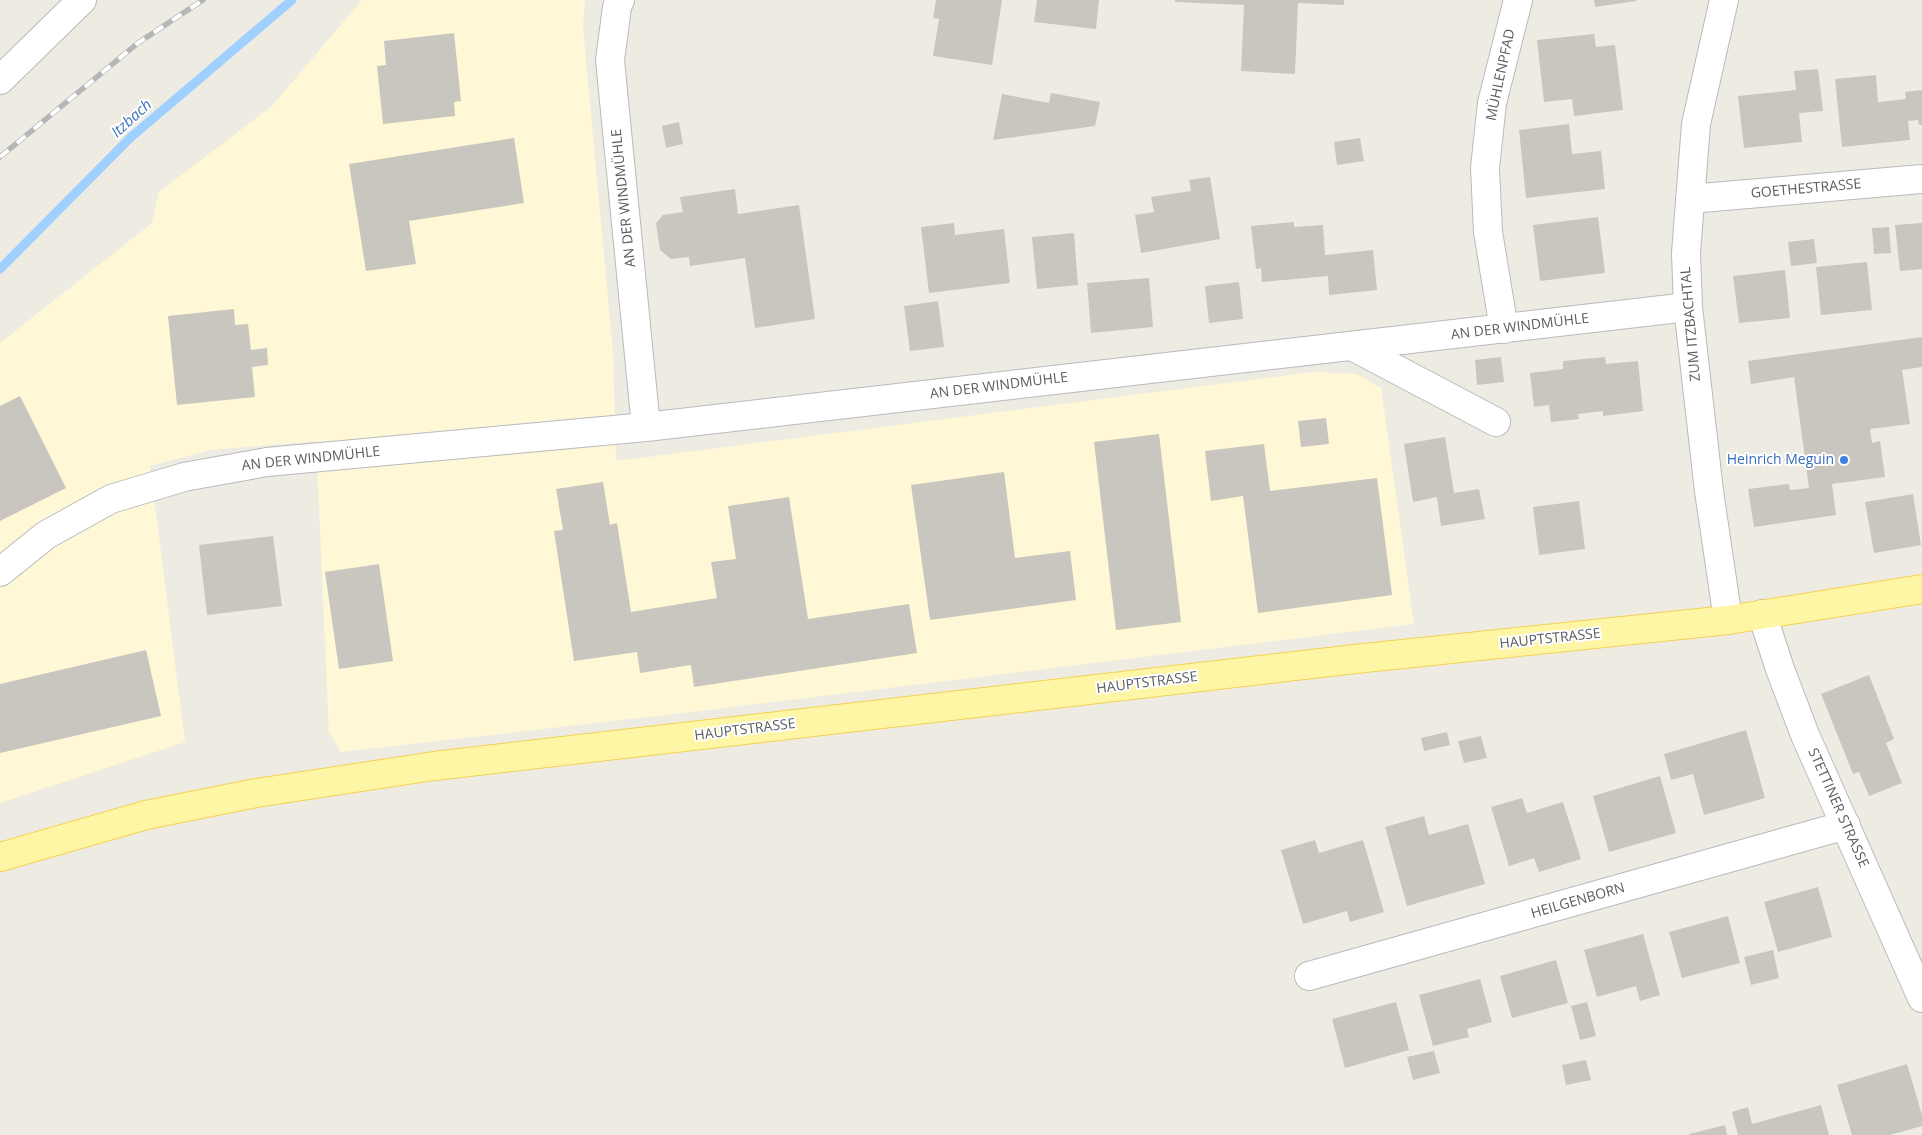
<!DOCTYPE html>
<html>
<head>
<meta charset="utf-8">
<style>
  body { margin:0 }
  canvas { display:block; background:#eeece2 }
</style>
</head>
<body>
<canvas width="1922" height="1135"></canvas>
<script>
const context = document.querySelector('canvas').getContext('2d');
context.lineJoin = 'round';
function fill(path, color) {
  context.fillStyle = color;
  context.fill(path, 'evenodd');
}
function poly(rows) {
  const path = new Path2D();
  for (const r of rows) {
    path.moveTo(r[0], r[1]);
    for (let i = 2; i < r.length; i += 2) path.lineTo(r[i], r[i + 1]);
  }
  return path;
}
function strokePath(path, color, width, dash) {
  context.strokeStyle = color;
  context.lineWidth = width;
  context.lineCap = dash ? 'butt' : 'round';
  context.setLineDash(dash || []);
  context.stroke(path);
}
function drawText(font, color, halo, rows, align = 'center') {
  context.font = font + ' "Open Sans",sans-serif';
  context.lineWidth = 4;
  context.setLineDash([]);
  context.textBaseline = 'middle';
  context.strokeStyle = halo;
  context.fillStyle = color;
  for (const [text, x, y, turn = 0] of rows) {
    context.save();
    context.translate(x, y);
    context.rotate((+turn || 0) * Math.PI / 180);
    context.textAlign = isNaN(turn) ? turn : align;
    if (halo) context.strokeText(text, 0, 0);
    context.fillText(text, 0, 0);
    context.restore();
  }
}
fill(poly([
  [362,0,585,0,583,28,613,353,616,461,1313,372,1356,374,1381,388,1414,624,675,714,341,752,329,732,316,441,210,450,150,466,185,742,0,803,0,343,152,223,159,192,272,106]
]), '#fff8d6');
strokePath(poly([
  [0,269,130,138,292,0]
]), '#a0d0ff', 9);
fill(poly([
  [936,0,1002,0,992,65,933,56,939,19,933,18],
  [1037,0,1099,0,1096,29,1034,22],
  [1175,0,1344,0,1344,5,1298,3,1295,74,1241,71,1244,5,1175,2],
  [1594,0,1636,0,1636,1,1595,7],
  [454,33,461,101,454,102,455,116,383,124,377,66,386,65,384,41],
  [1594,34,1596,47,1615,45,1623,110,1574,116,1572,99,1544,102,1537,40],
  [1818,69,1823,111,1799,113,1802,142,1744,148,1738,96,1796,90,1794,71],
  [1876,75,1878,102,1906,99,1905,92,1922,90,1922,125,1919,125,1918,120,1908,121,1910,140,1842,147,1835,79],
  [1051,93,1100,102,1095,126,993,140,1002,94,1049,103],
  [679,122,683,144,666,148,662,126],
  [1569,124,1572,154,1601,151,1605,189,1526,198,1519,130],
  [514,138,524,203,409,221,416,264,366,271,349,164],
  [1360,138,1364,161,1337,165,1334,142],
  [1210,177,1220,239,1141,253,1135,215,1154,212,1151,197,1191,191,1189,180],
  [735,189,738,214,799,205,815,319,755,328,745,258,690,266,689,257,671,259,660,250,656,223,663,215,683,212,680,197],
  [1598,217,1605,273,1540,281,1533,225],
  [1294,222,1294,227,1323,225,1325,255,1373,250,1377,290,1329,295,1328,276,1262,282,1261,268,1256,269,1251,226],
  [954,223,955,235,1004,229,1010,283,929,293,921,227],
  [1922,223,1922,269,1900,271,1895,225],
  [1889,227,1891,253,1874,254,1872,228],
  [1074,233,1078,285,1037,289,1032,237],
  [1814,239,1817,263,1791,266,1788,242],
  [1867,262,1872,310,1821,315,1816,267],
  [1785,270,1790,318,1739,323,1733,276],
  [1149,278,1153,327,1091,333,1087,283],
  [1239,282,1243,319,1209,323,1205,286],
  [938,301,944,347,910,351,904,306],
  [234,309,235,325,248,324,251,350,267,348,268,365,252,367,255,397,177,405,168,316],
  [1922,337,1922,367,1902,370,1910,424,1870,429,1872,443,1880,441,1885,477,1832,484,1836,515,1754,527,1748,489,1789,484,1790,490,1809,488,1794,377,1751,384,1748,361],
  [1501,357,1504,382,1477,385,1475,360],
  [1605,357,1606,364,1638,361,1643,411,1603,416,1603,411,1578,414,1579,419,1551,422,1549,405,1534,407,1530,373,1563,369,1563,361],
  [20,396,66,488,0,521,0,406],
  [1326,418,1329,444,1301,447,1298,421],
  [1159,434,1181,622,1116,630,1094,442],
  [1445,437,1454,493,1479,489,1485,519,1441,526,1437,497,1413,502,1404,444],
  [1264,444,1270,491,1377,478,1392,595,1258,613,1243,496,1211,501,1205,451],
  [1004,472,1015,558,1070,551,1076,600,930,620,911,485],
  [603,482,610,525,617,523,631,612,717,598,711,562,736,559,728,506,789,497,808,619,909,604,917,653,694,687,691,665,640,673,637,652,574,661,554,531,563,530,556,489],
  [1913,494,1921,545,1874,553,1865,502],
  [1579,501,1585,549,1539,555,1533,507],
  [273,536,282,606,207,615,199,545],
  [379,564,393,661,339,669,325,572],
  [146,650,161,716,0,753,0,684],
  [1869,675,1894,739,1886,743,1902,783,1869,796,1859,772,1853,774,1821,694],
  [1746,730,1765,798,1704,815,1693,774,1671,780,1664,754],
  [1447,732,1450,745,1424,751,1421,738],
  [1481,736,1487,758,1464,763,1458,741],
  [1660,776,1676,833,1609,852,1593,796],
  [1522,798,1527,813,1563,802,1581,859,1539,872,1534,858,1509,866,1491,807],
  [1424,816,1429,835,1468,824,1485,884,1407,906,1385,827],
  [1315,840,1319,853,1363,840,1384,912,1350,922,1347,911,1303,924,1281,850],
  [1818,887,1832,937,1778,952,1764,902],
  [1728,916,1740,963,1682,978,1669,932],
  [1643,934,1660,995,1640,1001,1636,986,1597,997,1584,950],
  [1773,950,1779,978,1751,985,1744,957],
  [1556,960,1568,1003,1512,1018,1500,976],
  [1480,979,1492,1022,1467,1029,1469,1037,1433,1046,1419,995],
  [1396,1002,1409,1050,1345,1068,1332,1019],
  [1587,1002,1596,1036,1580,1040,1571,1006],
  [1434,1051,1440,1073,1413,1080,1407,1057],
  [1586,1060,1591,1080,1566,1085,1562,1065],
  [1907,1064,1922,1115,1922,1126,1890,1135,1852,1135,1837,1085],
  [1821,1105,1829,1135,1738,1135,1732,1112,1748,1107,1752,1124],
  [1725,1125,1727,1135,1689,1135,1689,1134]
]), '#c8c6bf');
const minor = poly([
  [620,0,617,7,610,60,646,427],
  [1724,0,1696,124,1686,253,1688,307,1709,491,1728,620],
  [0,80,82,0],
  [1690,199,1922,179],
  [1504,329,1488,232,1485,168,1492,103,1518,0],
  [1352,346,1496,422],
  [0,572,46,535,111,499,184,477,267,462,646,427,1688,307],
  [1762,614,1780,669,1805,735,1922,998],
  [1309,976,1846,825]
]);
const major = poly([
  [0,857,146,815,256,793,434,766,1355,659,1728,620,1922,589]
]);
strokePath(minor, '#b7babf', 30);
strokePath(major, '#f5d153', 30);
strokePath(minor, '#fff', 28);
strokePath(major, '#fff6a5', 28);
const rail = poly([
  [0,157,138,43,203,0]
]);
strokePath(rail, '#b5b6b6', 5.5);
strokePath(rail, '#fff', 4, [11]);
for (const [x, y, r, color] of [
  [1844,460,5,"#3f7fe0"]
]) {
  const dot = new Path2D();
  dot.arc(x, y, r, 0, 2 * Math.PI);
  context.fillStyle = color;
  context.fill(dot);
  strokePath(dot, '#fff', 2);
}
drawText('14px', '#5a5e63', '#fff', [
  ["MÜHLENPFAD",1501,75,-78],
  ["GOETHESTRASSE",1806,189,-5],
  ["AN DER WINDMÜHLE",624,198,-96],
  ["ZUM ITZBACHTAL",1691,324,-95],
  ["AN DER WINDMÜHLE",1520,327,-7],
  ["AN DER WINDMÜHLE",999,386,-7],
  ["AN DER WINDMÜHLE",311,459,-6],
  ["HAUPTSTRASSE",1550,639,-6],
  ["HAUPTSTRASSE",1147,683,-7],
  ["HAUPTSTRASSE",745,730,-7],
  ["STETTINER STRASSE",1838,808,66],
  ["HEILGENBORN",1578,901,-16]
]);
drawText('14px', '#366cbe', '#fff', [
  ["Heinrich Meguin",1834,460]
], 'right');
drawText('italic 15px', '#3d74bd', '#fff', [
  ["Itzbach",132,119,-42]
]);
</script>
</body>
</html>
